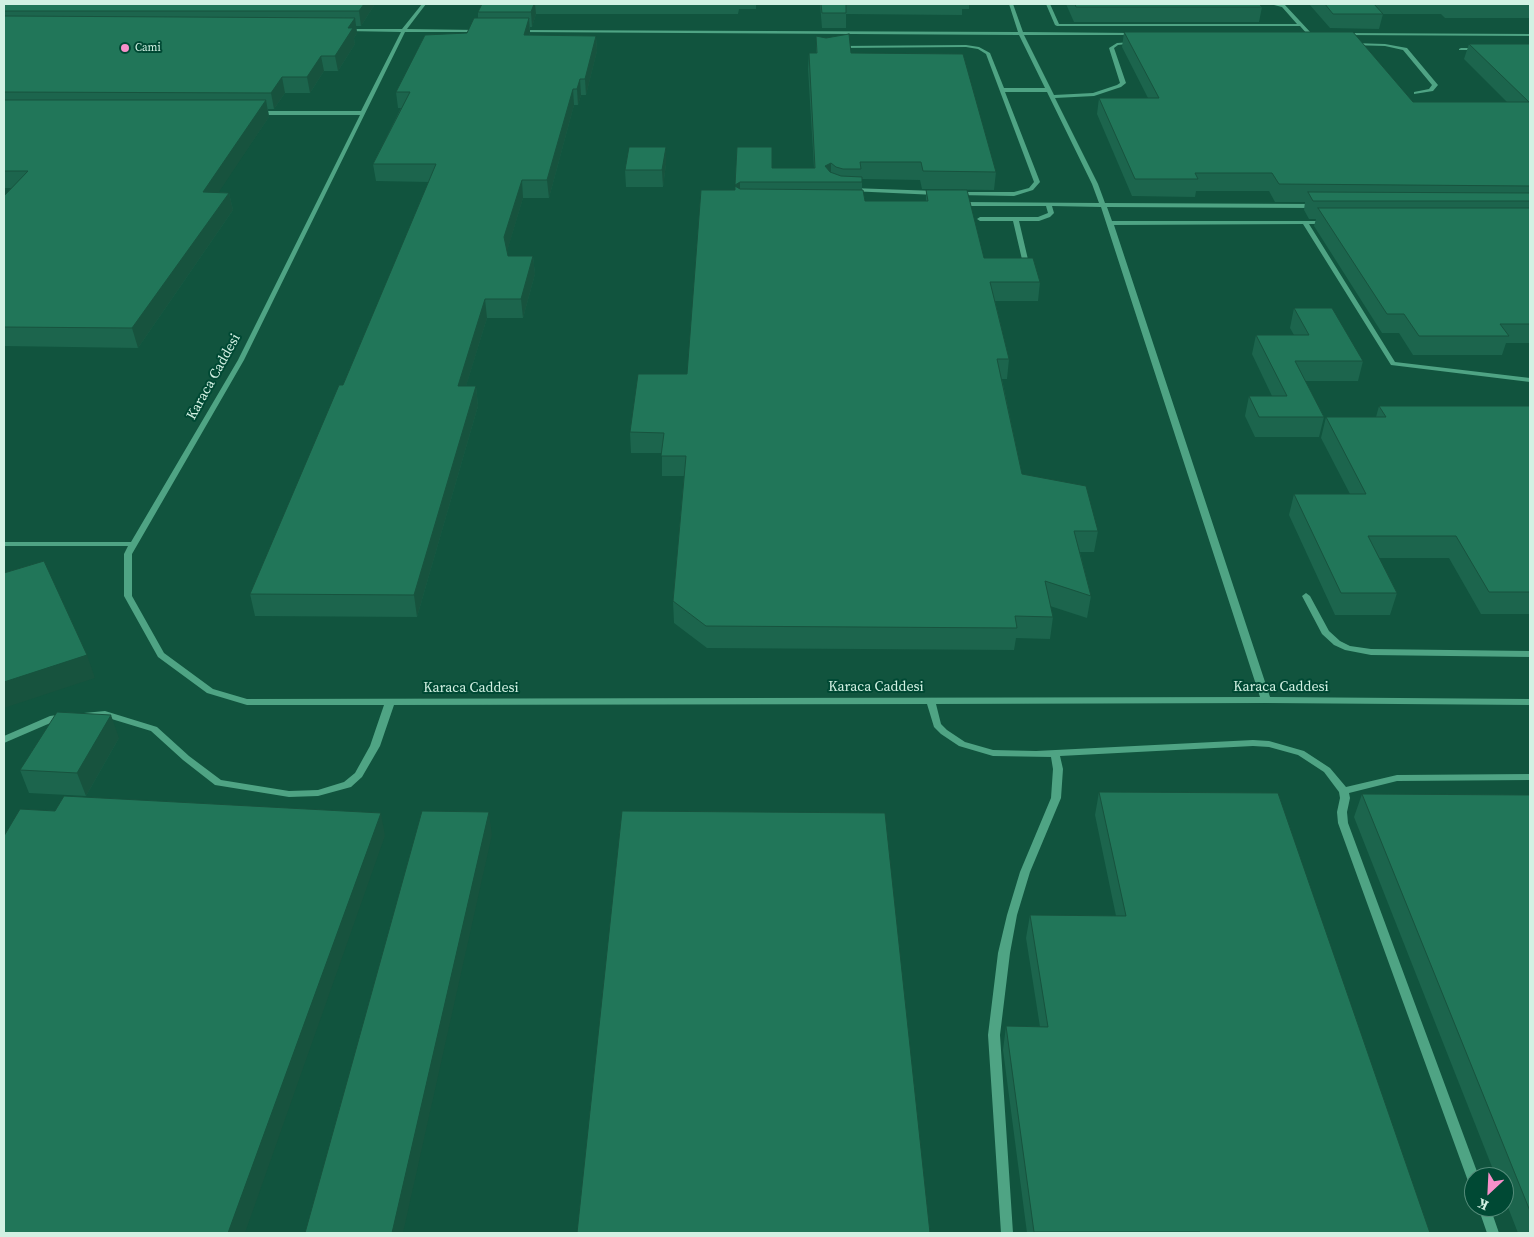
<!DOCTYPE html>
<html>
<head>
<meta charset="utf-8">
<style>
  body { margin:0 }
  #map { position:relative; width:1534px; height:1237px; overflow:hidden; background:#11543e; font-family:"Source Serif 4",serif }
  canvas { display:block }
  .frame { position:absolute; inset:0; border:5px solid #d2f1e3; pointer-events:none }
  .north { position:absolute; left:1464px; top:1167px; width:50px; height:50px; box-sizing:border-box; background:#004934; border:1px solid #548c7a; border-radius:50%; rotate:205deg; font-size:14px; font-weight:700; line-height:20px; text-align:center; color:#d2f1e3 }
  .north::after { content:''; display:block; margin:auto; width:18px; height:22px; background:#f890ca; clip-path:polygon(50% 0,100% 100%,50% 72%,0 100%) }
</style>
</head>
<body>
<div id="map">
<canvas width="1534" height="1237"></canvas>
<div class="frame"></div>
<div class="north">K</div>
</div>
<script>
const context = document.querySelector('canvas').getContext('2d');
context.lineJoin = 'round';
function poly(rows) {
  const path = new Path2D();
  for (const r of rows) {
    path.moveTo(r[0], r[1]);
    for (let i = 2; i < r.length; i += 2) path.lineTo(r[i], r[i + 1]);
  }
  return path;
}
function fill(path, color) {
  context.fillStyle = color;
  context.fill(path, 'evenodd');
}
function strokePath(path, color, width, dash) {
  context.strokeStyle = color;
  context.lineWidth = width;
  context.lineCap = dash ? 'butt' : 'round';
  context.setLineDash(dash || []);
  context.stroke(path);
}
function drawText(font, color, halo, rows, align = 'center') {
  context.font = font + ' "Source Serif 4",serif';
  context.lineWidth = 4;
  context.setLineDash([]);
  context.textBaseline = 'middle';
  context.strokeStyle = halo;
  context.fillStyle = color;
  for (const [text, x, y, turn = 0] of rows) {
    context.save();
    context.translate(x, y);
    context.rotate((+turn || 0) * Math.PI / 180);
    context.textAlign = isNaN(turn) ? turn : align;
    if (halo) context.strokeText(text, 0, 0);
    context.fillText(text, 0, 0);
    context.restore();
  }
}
fill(poly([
  [422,4,426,4,407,29,478,30,480,31,478,32,405,32,244,360,132,554,132,596,164,653,213,689,247,699,1260,697,1101,207,1052,206,1054,213,1050,217,1039,221,1019,221,1030,268,1027,270,1024,268,1013,221,980,221,977,219,980,217,1038,217,1048,213,1046,206,961,206,958,204,961,202,1099,203,1092,184,1047,92,1005,92,1040,182,1033,190,1014,196,957,195,955,194,955,192,1014,192,1029,188,1034,182,986,54,978,49,966,47,840,48,838,47,840,46,966,45,979,47,990,53,1004,88,1045,88,1019,35,519,32,517,31,519,30,1018,32,1009,4,1013,4,1023,32,1135,33,1135,34,1133,35,1024,35,1054,95,1093,93,1117,85,1120,83,1109,48,1117,43,1132,42,1134,43,1118,45,1114,48,1126,83,1121,87,1094,96,1055,98,1098,184,1105,203,1315,204,1318,206,1315,208,1107,207,1112,221,1327,221,1328,222,1325,224,1309,224,1395,362,1530,378,1530,382,1391,365,1303,224,1114,225,1270,697,1530,699,1530,705,1266,703,936,704,941,724,947,730,965,742,993,750,1036,751,1253,740,1269,741,1304,751,1330,768,1346,787,1397,775,1530,774,1530,780,1397,781,1349,793,1350,798,1347,812,1348,823,1479,1177,1474,1177,1474,1187,1470,1185,1468,1181,1338,823,1337,812,1340,798,1339,792,1324,772,1298,755,1269,747,1253,746,1060,756,1063,769,1061,798,1030,872,1017,915,1010,953,1000,1035,1013,1233,1001,1233,988,1035,998,953,1007,915,1020,872,1051,798,1053,769,1051,757,993,756,959,746,941,734,934,727,927,704,394,705,380,746,362,777,351,787,318,796,289,797,215,785,183,760,151,731,105,717,84,717,82,715,84,713,105,711,157,727,189,756,221,780,289,791,318,790,344,782,355,773,370,746,384,705,247,705,207,693,158,657,124,596,124,554,128,546,4,546,4,542,131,542,238,360,360,115,258,115,255,113,258,111,361,111,401,32,346,31,344,30,346,29,402,29,422,4],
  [1046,4,1050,4,1059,24,1297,24,1282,7,1270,4,1278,4,1285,5,1312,34,1308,35,1300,26,1057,26,1055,25,1046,4],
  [1344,33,1530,34,1530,36,1342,35,1342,34,1344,33],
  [1353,43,1385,44,1407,48,1438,85,1433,91,1414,94,1414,92,1429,89,1432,85,1403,50,1385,46,1351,45,1351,44,1353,43],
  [1461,48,1478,48,1480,49,1478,50,1459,50,1459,49,1461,48],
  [852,188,936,191,939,193,936,195,850,191,849,190,852,188],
  [1306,593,1310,596,1329,631,1340,641,1350,646,1371,649,1530,651,1530,657,1371,655,1345,650,1334,645,1322,634,1302,596,1306,593],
  [64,714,69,717,67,719,55,721,4,743,4,736,50,716,64,714],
  [1478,1207,1490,1207,1499,1233,1487,1233,1478,1207]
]), '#4fa484');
fill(poly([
  [4,4,375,4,361,26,356,26,357,33,354,38,355,44,338,71,324,71,310,93,285,93,274,109,268,109,269,117,218,192,229,193,233,210,138,348,4,346,4,196,11,188,4,188],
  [482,4,772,4,756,4,756,9,739,9,738,14,536,14,532,27,530,27,530,35,596,36,597,51,586,95,581,95,578,105,574,105,549,198,523,198,507,251,508,256,533,256,535,274,523,318,487,318,466,386,476,386,478,406,417,617,255,616,250,594,343,385,429,182,376,181,373,164,401,108,398,108,396,92,467,33,478,18,478,12],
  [820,4,969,4,969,9,962,9,962,15,846,14,846,28,822,28],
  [1066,4,1259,4,1262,7,1259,22,1074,22],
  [1309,4,1530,4,1530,18,1445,18,1441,14,1383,14,1379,29,1330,28],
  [1124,32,1413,102,1507,102,1464,59,1469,44,1530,44,1530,343,1506,343,1502,355,1413,355,1399,333,1382,333,1314,226,1316,219,1309,219,1304,210,1305,202,1275,202,1269,191,1196,191,1195,197,1132,196,1097,114,1099,98,1148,98,1122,47],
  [816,36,851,53,996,172,994,190,922,189,920,180,862,179,862,190,865,201,926,201,926,190,984,258,1040,282,1038,301,995,301,1009,359,1007,379,1002,379,1022,474,1098,531,1094,552,1080,552,1091,596,1087,618,1050,606,1053,617,1050,639,1016,638,1014,650,707,648,674,623,673,601,684,476,662,476,662,453,631,453,630,432,687,374,735,190,737,147,772,168,814,168,808,69,809,53,816,53],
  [666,164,663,187,626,187,625,170],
  [1294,308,1363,361,1358,381,1305,381,1324,417,1319,437,1255,437,1245,416,1249,396,1272,396,1252,354,1256,335,1294,335,1290,328],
  [1379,406,1530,406,1530,614,1481,614,1449,558,1379,558,1397,593,1390,615,1335,615,1289,515,1294,494,1350,494,1321,438,1326,417,1376,417],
  [119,738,86,796,29,793,20,770],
  [1099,792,1430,1233,1027,1233,1003,1050,1006,1026,1040,1027,1026,938,1030,915,1116,916,1095,815],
  [1362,794,1530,795,1530,1233,1518,1233,1504,1197,1504,1177,1496,1177,1354,817]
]), '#1c654d');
fill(poly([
  [364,4,375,4,361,26,359,11],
  [534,4,535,4,536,14,532,27,531,12],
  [355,18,357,33,354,38,355,44,338,71,335,56,348,28],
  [529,18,530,33,525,51,524,35],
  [596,36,597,51,586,95,585,79],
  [321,56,324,71,310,93,307,77],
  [282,77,285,93,274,109,271,93],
  [580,79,581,95,578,105,577,89],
  [573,89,574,105,549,198,547,180],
  [266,100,269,117,207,210,203,192],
  [666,147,666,164,663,187,662,170],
  [831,163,831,180,825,166],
  [522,180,523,198,506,255,504,237],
  [740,182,740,199,735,202,735,185],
  [229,193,233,210,138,348,132,328],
  [533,256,535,274,523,318,521,299],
  [485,299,487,318,460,406,458,386],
  [476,386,478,406,417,617,414,595],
  [87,655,95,678,4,708,4,682],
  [111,715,119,738,86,796,77,773],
  [489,812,492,835,403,1233,392,1233],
  [381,813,385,836,245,1233,228,1233]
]), '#17533e');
const building = poly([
  [4,4,364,4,359,11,4,11,4,4],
  [482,4,534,4,531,12,478,12,482,4],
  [821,4,846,4,846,13,822,13,821,4],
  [1075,4,1259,4,1262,7,1076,7,1075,4],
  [1325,4,1374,4,1383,14,1333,14,1325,4],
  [4,16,355,18,348,28,353,28,335,56,321,56,307,77,282,77,271,93,4,92,4,16],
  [474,18,529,18,524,35,596,36,585,79,580,79,577,89,573,89,547,180,522,180,504,237,508,256,533,256,521,299,485,299,458,386,476,386,414,595,250,594,339,385,343,385,436,164,373,164,410,92,396,92,425,35,467,33,474,18],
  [1124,32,1353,32,1413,102,1529,102,1469,44,1530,44,1530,186,1279,184,1272,173,1195,173,1198,179,1135,179,1099,98,1159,98,1124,32],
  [849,34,851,53,963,54,996,172,923,171,921,162,860,162,861,169,843,169,836,167,831,163,825,166,830,172,841,176,862,177,862,182,740,182,735,185,737,147,772,147,772,168,815,168,809,53,817,53,816,36,826,38,849,34],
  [4,100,266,100,203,192,229,193,132,328,4,327,4,196,28,171,4,171,4,100],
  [629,147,666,147,662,170,625,170,629,147],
  [735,186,740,189,863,190,865,201,928,201,926,190,967,190,984,258,1033,258,1040,282,990,282,1009,359,997,359,1022,474,1086,486,1098,531,1074,531,1091,596,1045,581,1053,617,1015,616,1017,628,706,626,673,601,686,456,661,456,664,433,630,432,638,374,687,374,701,190,735,190,735,186],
  [1308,192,1530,193,1530,201,1313,201,1308,192],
  [1318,208,1530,208,1530,324,1500,324,1509,336,1419,336,1404,314,1387,314,1318,208],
  [1294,308,1332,308,1363,361,1295,361,1324,417,1259,417,1249,396,1287,396,1256,335,1309,335,1294,308],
  [1379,406,1530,406,1530,592,1489,592,1456,536,1368,536,1397,593,1341,593,1294,494,1366,494,1326,417,1386,417,1379,406],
  [44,561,87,655,4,682,4,573,44,561],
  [57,712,111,715,77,773,20,770,57,712],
  [1099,792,1278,793,1430,1233,1200,1233,1200,1232,1034,1232,1006,1026,1048,1027,1030,915,1126,916,1099,792],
  [1362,794,1530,795,1530,1211,1362,794],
  [64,796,381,813,228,1233,4,1233,4,836,20,809,55,811,64,796],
  [422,811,489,812,392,1233,305,1233,422,811],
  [622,811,885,813,930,1233,577,1233,622,811]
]);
fill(building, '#217659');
strokePath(building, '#17533e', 1);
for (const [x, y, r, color] of [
  [125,48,5,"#f890ca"]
]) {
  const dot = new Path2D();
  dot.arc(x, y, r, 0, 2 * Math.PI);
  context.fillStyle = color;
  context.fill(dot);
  strokePath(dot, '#004934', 2);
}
drawText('11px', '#d2f1e3', '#004934', [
  ["Cami",135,48]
], 'left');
drawText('14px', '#d2f1e3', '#004934', [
  ["Karaca Caddesi",214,377,-61],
  ["Karaca Caddesi",876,687],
  ["Karaca Caddesi",1281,687],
  ["Karaca Caddesi",471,688]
]);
</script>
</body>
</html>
